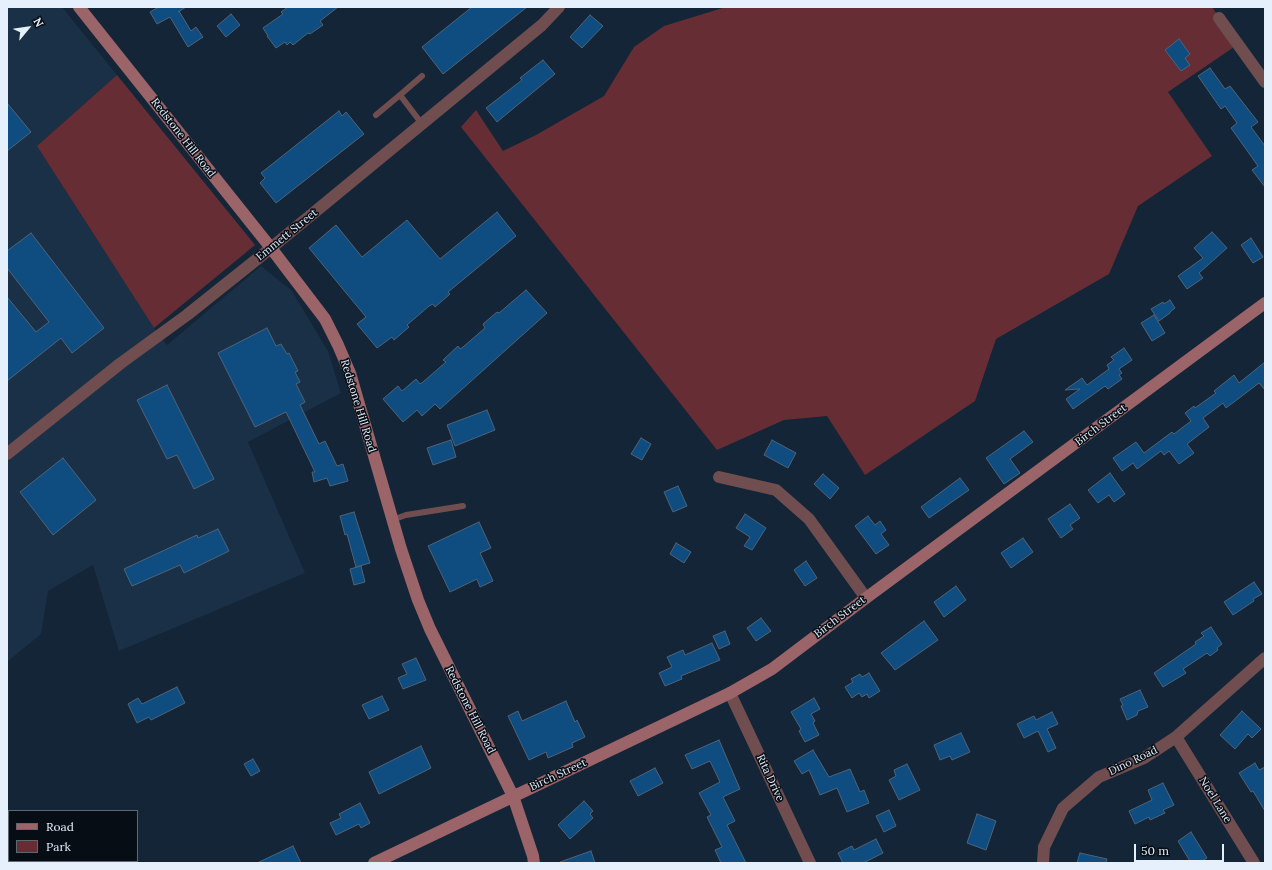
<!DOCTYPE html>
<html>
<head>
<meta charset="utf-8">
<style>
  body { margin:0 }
  #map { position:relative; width:1272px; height:870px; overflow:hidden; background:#132536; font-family:Lora,serif }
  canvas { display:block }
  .frame { position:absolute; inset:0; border:8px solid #e5f0fc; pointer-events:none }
  .legend { position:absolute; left:8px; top:810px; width:130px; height:52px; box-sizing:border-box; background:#060d15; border:1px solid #5f6871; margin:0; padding:5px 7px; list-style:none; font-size:12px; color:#e5f0fc }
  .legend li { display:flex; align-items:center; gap:8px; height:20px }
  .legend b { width:20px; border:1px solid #5f6871 }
  .north { position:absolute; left:8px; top:8px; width:40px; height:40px; -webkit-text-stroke:3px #060d15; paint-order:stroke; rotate:61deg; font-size:11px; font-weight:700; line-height:16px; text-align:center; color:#e5f0fc }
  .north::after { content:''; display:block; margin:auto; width:14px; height:18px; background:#e5f0fc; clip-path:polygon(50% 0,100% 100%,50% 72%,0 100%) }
  .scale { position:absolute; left:1134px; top:844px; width:90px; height:18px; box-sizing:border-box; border:2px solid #e5f0fc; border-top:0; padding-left:5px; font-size:12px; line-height:14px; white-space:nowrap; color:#e5f0fc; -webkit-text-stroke:3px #060d15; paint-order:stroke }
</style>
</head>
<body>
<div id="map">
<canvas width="1272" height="870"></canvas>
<div class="frame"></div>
<ul class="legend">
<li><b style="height:5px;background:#9b6468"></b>Road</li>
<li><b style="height:11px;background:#662e34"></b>Park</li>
</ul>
<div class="north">N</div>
<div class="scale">50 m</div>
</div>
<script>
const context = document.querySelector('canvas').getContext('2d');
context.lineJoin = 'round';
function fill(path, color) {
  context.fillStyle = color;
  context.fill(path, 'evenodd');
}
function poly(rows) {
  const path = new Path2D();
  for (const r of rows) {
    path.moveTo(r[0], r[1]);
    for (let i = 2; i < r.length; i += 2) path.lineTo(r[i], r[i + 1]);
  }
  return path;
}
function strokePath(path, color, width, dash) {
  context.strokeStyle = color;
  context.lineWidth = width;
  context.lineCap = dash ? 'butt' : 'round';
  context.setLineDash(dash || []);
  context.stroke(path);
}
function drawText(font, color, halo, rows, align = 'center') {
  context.font = font + ' Lora,serif';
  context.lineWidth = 3;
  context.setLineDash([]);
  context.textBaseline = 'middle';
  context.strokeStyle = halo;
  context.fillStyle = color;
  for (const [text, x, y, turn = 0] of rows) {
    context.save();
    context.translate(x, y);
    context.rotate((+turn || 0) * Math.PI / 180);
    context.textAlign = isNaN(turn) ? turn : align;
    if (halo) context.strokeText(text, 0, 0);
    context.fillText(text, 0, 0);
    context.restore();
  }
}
fill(poly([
  [7,7,62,7,117,75,37,146,154,328,167,345,261,266,292,291,328,351,341,393,248,442,305,573,119,651,93,565,48,591,41,634,7,662]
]), '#1a3046');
fill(poly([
  [726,7,1212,7,1237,45,1168,92,1212,156,1138,206,1109,274,996,339,975,401,865,475,827,416,784,420,717,450,461,127,476,110,503,151,536,135,604,96,634,47,664,26],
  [117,75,255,245,154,328,37,146]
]), '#662e34');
const building = poly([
  [159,7,186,7,178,12,179,11,191,31,196,27,203,37,188,47,170,17,157,24,150,12,159,7],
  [288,7,338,7,320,21,323,25,310,34,308,33,293,45,290,42,287,45,285,42,276,48,267,36,268,36,263,28,283,14,281,12,288,7],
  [472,7,527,7,443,74,422,47,472,7],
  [231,14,240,25,226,37,217,26,231,14],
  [590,15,603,26,582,48,570,37,590,15],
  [1179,39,1190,54,1185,58,1190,65,1181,71,1165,50,1179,39],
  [543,60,555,74,497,122,486,108,522,80,520,78,543,60],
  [1210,68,1225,89,1230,86,1258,122,1251,127,1265,146,1265,187,1252,170,1258,166,1231,128,1237,123,1225,106,1221,109,1198,76,1210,68],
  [7,103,31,132,7,151,7,103],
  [339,111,342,116,346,112,364,134,276,203,260,183,265,178,261,173,339,111],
  [497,212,516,236,448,292,450,294,435,307,433,304,429,306,407,325,409,327,394,340,392,337,377,348,357,324,366,317,309,248,336,225,362,257,407,220,440,259,497,212],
  [1212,232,1227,248,1199,273,1203,278,1187,289,1178,276,1203,258,1194,248,1212,232],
  [31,233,104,328,72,353,61,338,7,381,7,297,36,332,49,322,7,268,7,251,31,233],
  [1251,238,1263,257,1253,263,1241,245,1251,238],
  [526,290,547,313,440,409,435,404,422,416,417,410,403,422,383,399,398,386,402,391,416,379,420,384,423,382,446,362,443,360,458,346,460,349,463,347,485,328,483,324,497,312,499,313,526,290],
  [1170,300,1175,308,1170,312,1170,313,1159,321,1151,309,1163,302,1164,304,1170,300],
  [1154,315,1165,333,1152,341,1141,323,1154,315],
  [267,328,276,346,281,344,287,354,289,353,298,371,295,372,300,382,296,384,305,402,300,405,319,444,325,441,337,466,343,464,348,481,330,486,327,478,314,482,312,472,315,472,286,412,255,427,218,353,267,328],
  [1124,348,1132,360,1119,369,1122,373,1119,375,1122,379,1108,389,1105,386,1073,409,1066,399,1080,389,1065,390,1082,378,1087,385,1109,369,1107,365,1114,360,1111,357,1124,348],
  [1265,362,1265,390,1259,383,1226,408,1223,403,1203,418,1209,427,1187,444,1194,453,1179,464,1169,451,1164,455,1161,451,1137,469,1133,463,1122,471,1113,458,1136,442,1144,453,1172,432,1174,434,1191,421,1185,413,1194,406,1195,408,1216,393,1214,391,1234,375,1239,383,1265,362],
  [167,385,214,479,194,489,177,455,167,459,137,400,167,385],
  [487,410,495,430,455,446,447,425,487,410],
  [1024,431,1033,442,1010,459,1020,473,1004,484,986,458,1024,431],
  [641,438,651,444,642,460,631,454,641,438],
  [451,440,456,457,433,465,427,448,451,440],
  [772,440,796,453,788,468,764,455,772,440],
  [63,458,96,500,53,535,20,492,63,458],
  [1110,473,1125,494,1114,502,1109,495,1098,503,1088,490,1110,473],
  [823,474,839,488,830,499,814,484,823,474],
  [960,478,969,490,929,518,921,507,960,478],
  [678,486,687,506,673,512,664,492,678,486],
  [1070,504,1080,518,1070,525,1073,529,1061,538,1048,519,1070,504],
  [354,512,370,563,356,567,347,534,345,535,340,516,354,512],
  [745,514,766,528,752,550,744,546,750,537,736,528,745,514],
  [868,516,875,525,880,521,886,530,881,534,889,545,876,554,855,526,868,516],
  [479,522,491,548,480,553,493,581,480,587,477,579,450,592,428,546,479,522],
  [218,529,229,551,184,573,180,565,132,586,124,569,197,535,198,538,218,529],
  [1023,538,1033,552,1011,568,1001,553,1023,538],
  [676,543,691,552,684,563,670,554,676,543],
  [806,561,817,578,805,586,794,570,806,561],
  [361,566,365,582,354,585,350,569,361,566],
  [1254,582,1262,594,1253,599,1254,601,1233,615,1224,602,1254,582],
  [956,586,966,600,944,617,934,602,956,586],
  [761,618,771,631,756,641,747,628,761,618],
  [924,621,938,640,895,670,881,653,924,621],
  [1211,627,1222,644,1217,648,1218,650,1210,656,1207,653,1183,669,1186,673,1163,687,1154,673,1196,644,1195,642,1204,636,1201,633,1211,627],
  [725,631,730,644,719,649,713,636,725,631],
  [712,643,720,660,681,676,682,679,665,686,659,673,672,667,667,657,683,650,685,655,712,643],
  [416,658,426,680,403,689,398,678,407,674,402,664,416,658],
  [869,673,880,691,869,698,867,694,862,697,859,693,852,698,845,687,853,682,851,679,860,674,862,677,869,673],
  [177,687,185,703,151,720,149,717,137,723,128,704,138,698,142,704,177,687],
  [1140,690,1148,707,1138,711,1137,715,1127,720,1121,706,1123,705,1120,699,1140,690],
  [382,696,389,710,369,719,362,705,382,696],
  [814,698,820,709,811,714,815,721,813,723,819,735,805,742,799,731,801,729,791,712,814,698],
  [566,701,575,722,577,720,585,737,572,743,573,747,548,758,546,752,529,760,508,716,518,711,522,721,566,701],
  [1242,711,1261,729,1252,738,1248,734,1235,749,1220,735,1242,711],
  [1052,712,1058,724,1047,729,1056,748,1048,752,1038,731,1024,738,1017,724,1034,716,1036,720,1052,712],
  [961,733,970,752,952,760,950,756,940,760,934,745,961,733],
  [719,740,740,789,723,797,735,821,727,825,746,863,721,863,715,850,722,847,707,817,711,815,699,793,720,782,710,761,692,769,685,755,719,740],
  [421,746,431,768,379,794,369,772,421,746],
  [813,750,829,777,850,769,860,792,864,790,869,803,847,812,837,788,820,795,809,770,802,774,794,761,813,750],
  [253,759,260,771,251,776,244,764,253,759],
  [1255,763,1259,770,1265,767,1265,811,1253,791,1251,792,1239,773,1255,763],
  [907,764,920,790,899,800,889,780,896,776,894,770,907,764],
  [655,768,663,783,638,796,630,781,655,768],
  [1163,783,1174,805,1163,810,1165,813,1150,820,1149,817,1135,824,1129,811,1152,800,1148,790,1163,783],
  [584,801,593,811,590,814,593,818,570,839,558,825,584,801],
  [360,803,370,823,361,828,359,824,336,835,330,823,341,818,339,814,360,803],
  [889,810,896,826,884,832,876,816,889,810],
  [977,814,996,821,986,850,967,843,977,814],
  [1191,832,1207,858,1198,863,1191,863,1178,841,1191,832],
  [876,839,883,853,863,863,843,863,838,853,852,846,854,850,876,839],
  [293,846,301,863,257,863,293,846],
  [591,851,595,863,561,863,560,862,591,851],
  [1080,853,1107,859,1106,863,1077,863,1080,853]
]);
fill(building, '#0f4d81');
strokePath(building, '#506377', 1);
strokePath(poly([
  [400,95,422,76],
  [376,115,400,95,422,124],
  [392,520,406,515,463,506]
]), '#704d4f', 6);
strokePath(poly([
  [1219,18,1265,82],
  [7,454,121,363,187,315,271,248,542,25,559,7],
  [719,477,776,490,809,519,866,598],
  [730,693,810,863],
  [1176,737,1254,863],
  [1043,863,1044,847,1063,808,1099,777,1144,758,1176,737,1265,658]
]), '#704d4f', 12);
strokePath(poly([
  [79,7,271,248,325,319,338,345,350,373,401,549,418,600,430,629,513,796,533,856,534,863],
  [374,863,730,693,772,669,866,598,1265,303]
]), '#9b6468', 12);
drawText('11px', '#e5f0fc', '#060d15', [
  ["Redstone Hill Road",183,138,52],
  ["Emmett Street",287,235,-39],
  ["Redstone Hill Road",358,406,73],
  ["Birch Street",1101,425,-37],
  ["Birch Street",840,617,-37],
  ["Redstone Hill Road",470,710,63],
  ["Dino Road",1133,761,-26],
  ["Birch Street",558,775,-25],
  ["Rita Drive",770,778,65],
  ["Noel Lane",1215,800,58]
]);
</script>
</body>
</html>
